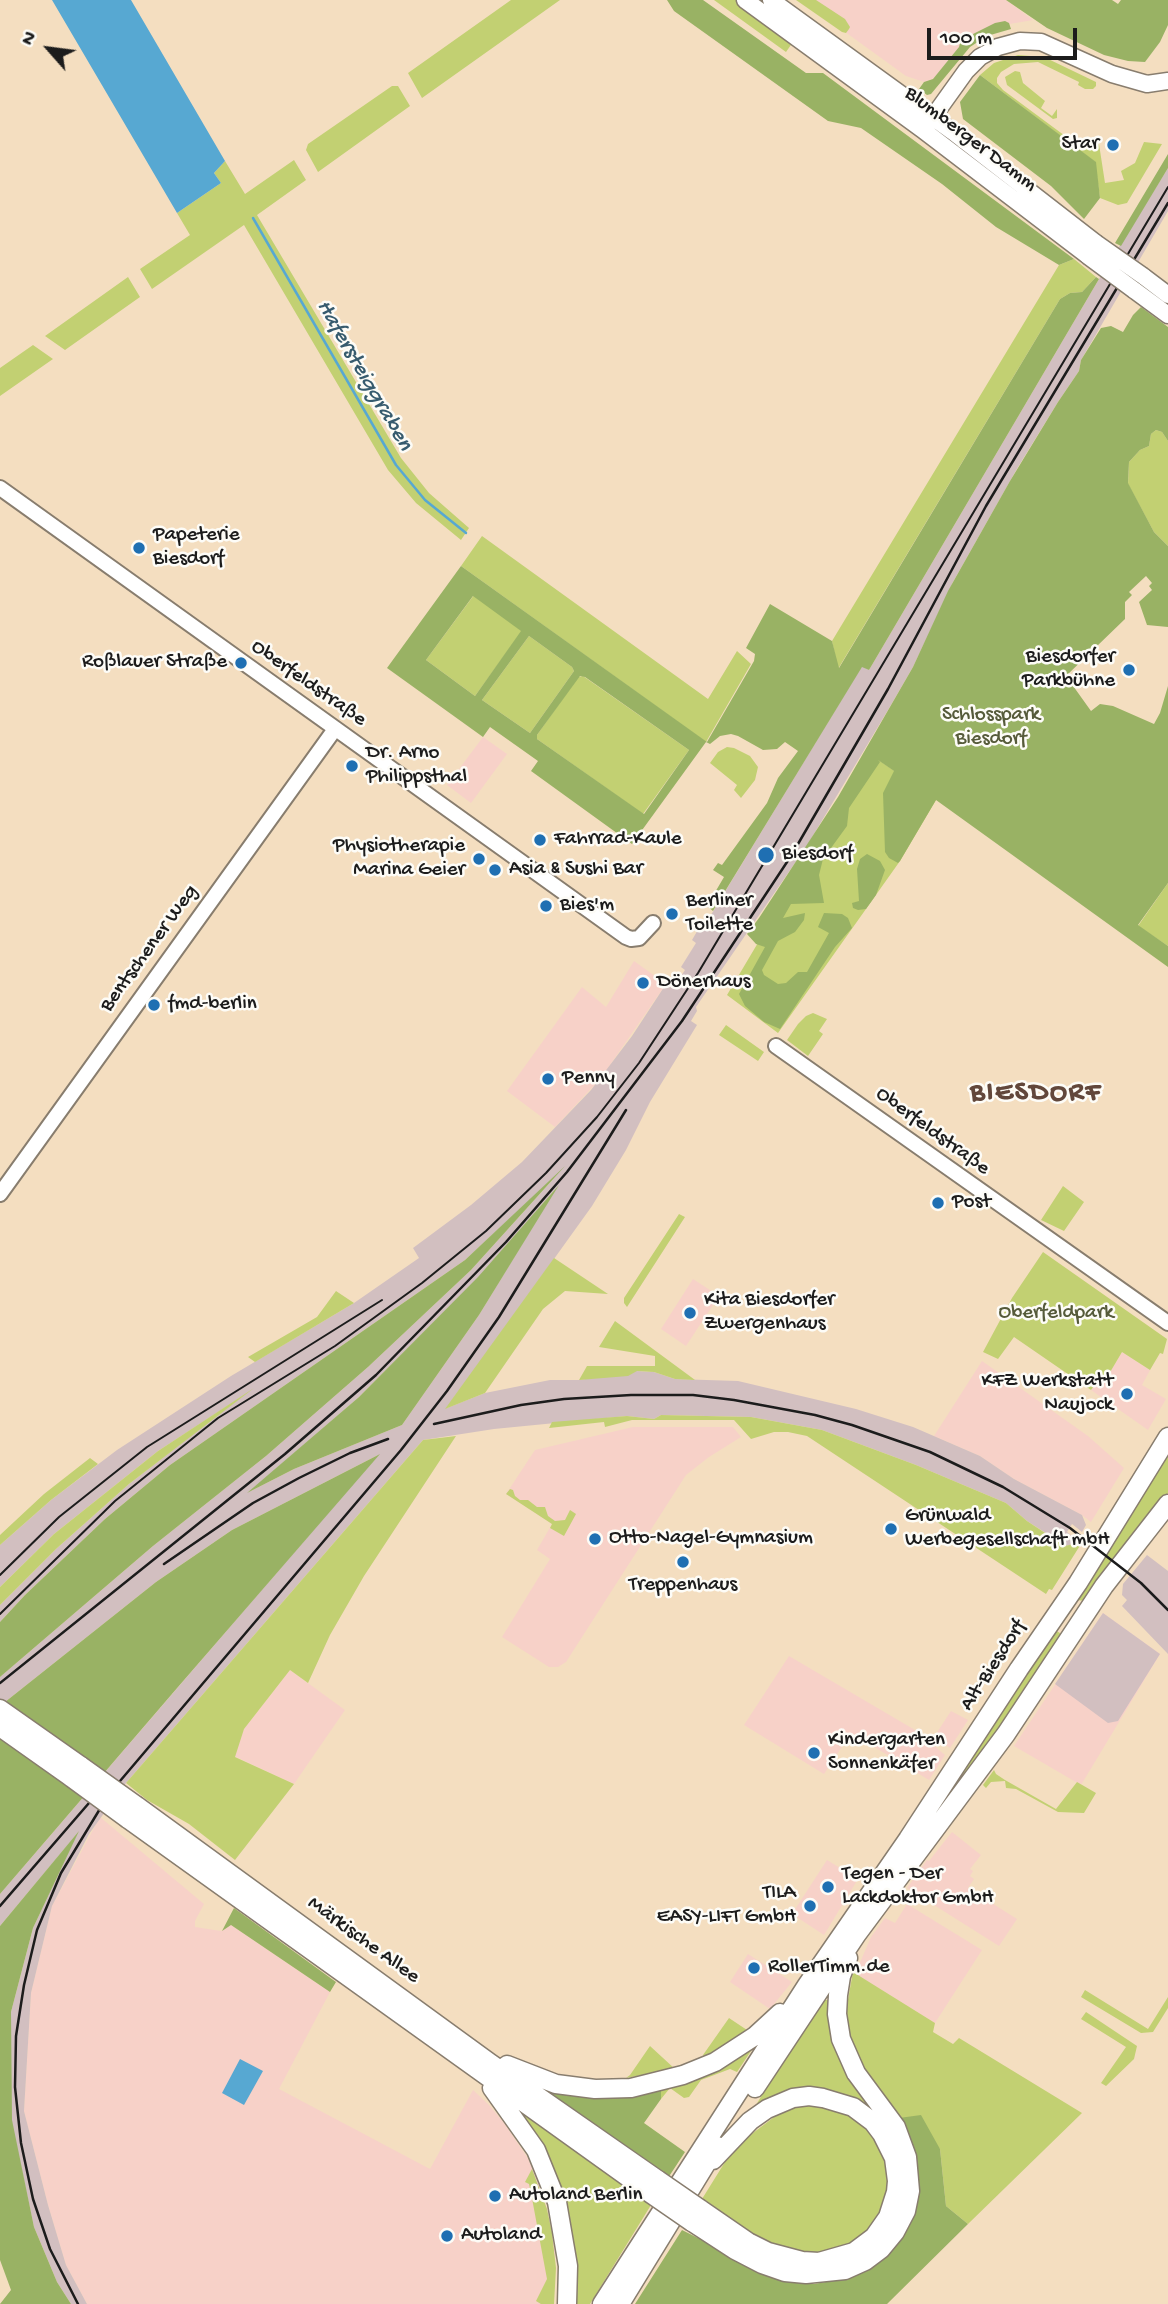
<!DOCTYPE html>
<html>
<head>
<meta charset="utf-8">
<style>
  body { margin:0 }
  #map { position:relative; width:1168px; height:2304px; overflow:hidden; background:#f4dec0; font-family:"Gochi Hand",sans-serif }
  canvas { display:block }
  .north { position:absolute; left:14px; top:14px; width:70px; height:70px; -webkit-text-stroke:5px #fdfcf7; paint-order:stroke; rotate:298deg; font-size:19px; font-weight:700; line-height:28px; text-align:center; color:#1c1c1c }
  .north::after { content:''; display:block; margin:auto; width:24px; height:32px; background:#1c1c1c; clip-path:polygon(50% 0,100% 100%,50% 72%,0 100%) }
  .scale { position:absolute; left:927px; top:28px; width:150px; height:32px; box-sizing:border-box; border:4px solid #1c1c1c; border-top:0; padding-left:9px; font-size:21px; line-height:24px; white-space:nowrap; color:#1c1c1c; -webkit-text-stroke:5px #fdfcf7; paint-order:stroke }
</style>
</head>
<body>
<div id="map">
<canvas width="1168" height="2304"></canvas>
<div class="north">N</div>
<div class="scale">100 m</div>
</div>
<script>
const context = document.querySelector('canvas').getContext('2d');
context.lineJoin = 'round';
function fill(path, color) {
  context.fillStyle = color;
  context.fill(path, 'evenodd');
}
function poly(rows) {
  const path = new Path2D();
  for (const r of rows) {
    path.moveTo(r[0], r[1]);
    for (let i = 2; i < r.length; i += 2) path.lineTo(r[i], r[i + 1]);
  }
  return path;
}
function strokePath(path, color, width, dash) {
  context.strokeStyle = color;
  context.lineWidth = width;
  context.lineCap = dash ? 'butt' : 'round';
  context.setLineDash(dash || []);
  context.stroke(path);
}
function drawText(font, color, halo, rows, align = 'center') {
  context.font = font + ' "Gochi Hand",sans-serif';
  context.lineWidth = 5;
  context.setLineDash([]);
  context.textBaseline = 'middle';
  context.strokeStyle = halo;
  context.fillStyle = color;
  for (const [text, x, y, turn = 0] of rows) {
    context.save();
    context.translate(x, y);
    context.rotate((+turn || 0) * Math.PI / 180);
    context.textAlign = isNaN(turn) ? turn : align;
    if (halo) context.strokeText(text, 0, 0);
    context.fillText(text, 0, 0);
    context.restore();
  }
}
fill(poly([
  [801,0,1006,0,1033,20,992,27,933,79,924,82,906,76],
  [483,737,507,754,471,803,447,785],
  [634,961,666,984,601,1078,555,1127,507,1091,582,987,606,1007],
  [693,1279,719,1296,686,1346,661,1329],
  [1122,1352,1150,1370,1142,1385,1166,1399,1148,1430,1091,1390,1101,1377,1109,1374],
  [982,1361,1088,1436,1124,1468,1091,1522,1082,1515,1014,1479,980,1456,934,1436],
  [633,1427,733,1427,741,1437,709,1457,686,1475,566,1662,558,1667,549,1667,502,1637,550,1559,537,1550,552,1524,506,1494,535,1450],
  [1103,1613,1160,1654,1081,1785,1014,1746],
  [789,1656,915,1730,945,1755,929,1780,851,1733,824,1774,744,1725],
  [290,1670,345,1710,294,1784,234,1756,244,1729],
  [951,1711,968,1720,950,1748,934,1737],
  [100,1817,204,1904,195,1921,195,1927,221,1931,231,1925,330,1992,279,2089,430,2169,473,2090,489,2105,504,2123,527,2157,536,2175,547,2209,555,2251,554,2304,87,2304,66,2265,48,2205,24,2111,31,1993,52,1906],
  [952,1832,981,1855,970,1869,973,1871,970,1876,974,1879,968,1888,1017,1919,999,1946,907,1888,927,1860,929,1861],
  [827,1860,858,1879,824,1935,792,1914],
  [907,1904,982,1950,935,2023,855,1974,871,1937,885,1918,895,1923],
  [748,1954,792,1982,770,2009,730,1982]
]), '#f7d1c8');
fill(poly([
  [1168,168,1168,211,1081,360,1079,371,1058,402,1018,467,953,582,913,667,888,710,808,844,696,1007,697,1011,691,1021,697,1025,650,1102,626,1150,592,1206,447,1408,485,1393,550,1380,579,1380,636,1371,654,1372,675,1379,738,1381,856,1409,913,1427,980,1456,1014,1479,1082,1515,1086,1525,1082,1532,1072,1524,1067,1532,1077,1540,1073,1544,1066,1546,1027,1521,1006,1503,916,1465,822,1430,751,1417,661,1415,654,1419,627,1416,494,1429,423,1440,126,1783,89,1834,52,1906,31,1993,24,2111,48,2205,66,2265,87,2304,71,2304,57,2282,34,2227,11,2120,11,2012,33,1928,77,1834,0,1926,0,1894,378,1455,232,1530,156,1582,0,1706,0,1677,153,1546,266,1456,368,1367,471,1270,557,1175,465,1260,170,1465,105,1519,25,1595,0,1622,0,1605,56,1549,129,1484,244,1395,158,1451,54,1534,0,1587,0,1545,51,1500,117,1450,231,1376,354,1303,419,1258,413,1248,471,1205,522,1162,591,1090,632,1036,666,984,673,988,685,970,681,967,696,943,692,940,699,928,703,928,862,666,869,670,1099,279],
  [555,1190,479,1315,402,1425,294,1469,251,1491,359,1397,479,1277],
  [1147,1555,1168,1571,1168,1654,1122,1606,1127,1600,1122,1595,1123,1584],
  [1103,1613,1160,1654,1118,1721,1108,1723,1055,1684]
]), '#d2bfc0');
fill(poly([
  [511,0,560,0,422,98,408,73],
  [714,0,736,0,793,42,786,52],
  [796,0,816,0,845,19,850,27,849,29,846,33,842,32],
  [1018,55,1044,57,1096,82,1096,86,1093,89,1085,89,1078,85,1079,82,1038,62,1014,64,1001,72,997,78,997,83,1003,90,1080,147,1099,144,1105,183,1124,180,1121,171,1135,163,1144,142,1162,144,1127,203,1118,205,1100,198,1095,162,980,75,994,63],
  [1015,71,1020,72,1023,83,1045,101,1041,108,1052,116,1057,109,1057,118,1053,119,1007,85,1005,77],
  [392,86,398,86,410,106,318,172,306,150,308,144],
  [294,160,306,180,257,215,401,458,429,493,469,528,461,540,416,503,388,470,244,225,152,289,140,269,190,235,177,213,221,183,214,173,225,161,245,194],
  [1074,259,1096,277,1082,292,1070,293,1060,299,838,669,832,641,1059,265],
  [128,277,140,297,65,350,45,336],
  [33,345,53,359,0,396,0,368],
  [1156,430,1162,432,1168,441,1168,546,1154,532,1128,484,1129,462,1140,450,1149,446,1151,434],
  [482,536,708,699,737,651,751,664,706,742,461,566],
  [474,595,522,631,475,696,426,660],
  [529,636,572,667,574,671,530,733,482,700],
  [583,676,689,750,643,814,537,739,537,735,578,677],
  [727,747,734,748,750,756,758,767,755,780,741,798,734,790,737,785,710,763,718,752],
  [870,754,936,800,900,861,778,1033,727,995],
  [1168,883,1168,946,1138,926],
  [813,1013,827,1019,819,1031,823,1034,808,1056,787,1040,798,1024,806,1016],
  [726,1025,764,1052,758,1061,719,1035],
  [1063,1186,1084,1202,1064,1231,1041,1220],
  [679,1214,685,1217,627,1307,624,1303,624,1298],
  [1043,1252,1167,1339,1163,1354,1160,1353,1150,1370,1122,1352,1109,1374,1101,1377,1091,1390,1014,1337,998,1359,983,1352,1012,1298],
  [554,1258,608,1294,565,1291,543,1309,485,1393,445,1409],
  [336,1291,354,1303,255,1362,248,1357,317,1317],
  [615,1321,691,1377,695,1380,675,1379,654,1372,637,1371,628,1376,579,1380,587,1366,655,1366,655,1356,599,1347],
  [254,1388,129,1484,56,1549,0,1605,0,1587,54,1534,158,1451],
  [661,1415,751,1417,822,1430,916,1465,1006,1503,1027,1521,1065,1546,1073,1544,1077,1540,1081,1544,1052,1590,1049,1589,1046,1594,807,1436,788,1432,774,1432,751,1439,734,1420,632,1420,605,1427,604,1422,549,1428,552,1422,627,1416,654,1419],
  [456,1436,364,1576,330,1635,308,1683,290,1670,244,1729,235,1757,294,1784,235,1860,189,1824,147,1800,126,1783,423,1440],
  [1168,1446,1168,1493,1085,1601,1077,1600],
  [90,1458,98,1464,51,1500,0,1545,0,1535,44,1494],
  [510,1489,513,1490,515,1496,520,1500,528,1500,537,1507,545,1507,548,1516,555,1521,565,1520,570,1510,576,1514,564,1536,550,1528,552,1524,506,1494],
  [1052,1628,1063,1635,1005,1723,857,1918],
  [994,1770,996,1774,1005,1780,1056,1809,1077,1782,1096,1793,1084,1813,1058,1812,1016,1789,1006,1788,1005,1781,991,1782,986,1788,983,1785],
  [853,1972,935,2023,933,2032,953,2044,959,2038,1082,2113,968,2224,946,2206,940,2149,899,2118,859,2065,844,2021],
  [1085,1990,1148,2029,1168,1997,1168,2008,1153,2032,1141,2033,1081,1997],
  [825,2000,831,2000,879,2115,862,2102,830,2091,758,2108,756,2105,765,2090],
  [1086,2012,1137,2046,1134,2059,1106,2086,1101,2083,1126,2047,1081,2019],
  [729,2018,747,2030,725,2047,705,2057,703,2055],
  [650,2046,675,2069,626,2078,630,2075],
  [751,2047,753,2048,737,2072,730,2069,701,2080,689,2097,684,2098,670,2088,661,2099,661,2088],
  [813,2102,843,2109,879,2136,892,2177,883,2214,857,2243,815,2256,763,2243,704,2202,702,2199,725,2162,749,2136,786,2108],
  [515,2104,651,2205,590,2304,572,2304,572,2246,513,2106],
  [532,2169,547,2209,552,2233,556,2268,554,2304,541,2304,536,2301,547,2279,531,2193,529,2184,525,2182]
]), '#c2d072');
fill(poly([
  [667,0,703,0,806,73,823,73,1074,259,1059,265,996,227,942,184,861,128,828,121,674,11],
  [1006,0,1112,0,1118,4,1121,0,1168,0,1168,25,1160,42,1145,62,1128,61,1104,55,1047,28],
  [1005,21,1009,23,1011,29,987,36,970,47,931,94,927,95,919,89,924,82,933,79,959,47,961,40,995,23],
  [980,75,1096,162,1100,198,1084,219,1051,186,963,119,960,102],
  [1168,154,1168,168,1121,246,1115,243],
  [1096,277,1099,279,869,670,862,667,713,911,707,906,724,877,713,870,718,863,722,865,767,803,778,778,798,751,785,742,777,749,763,750,738,736,731,734,720,736,710,744,706,742,632,844,531,771,538,761,490,727,483,737,387,668,461,566,707,742,754,661,755,654,746,648,770,604,832,641,839,668,1060,299,1070,293,1082,292],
  [473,596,521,631,475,696,426,660],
  [529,636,572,667,574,671,530,733,482,700],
  [580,676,585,677,689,750,644,814,537,739,537,735],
  [1141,307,1168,327,1168,441,1162,432,1156,430,1151,434,1149,446,1140,450,1129,462,1128,483,1154,532,1168,546,1168,627,1147,625,1139,602,1152,590,1149,586,1152,583,1146,576,1129,592,1132,595,1125,602,1125,619,1066,676,1091,711,1100,704,1113,706,1154,724,1160,713,1168,686,1168,883,1138,925,1168,946,1168,967,936,800,900,861,898,863,889,858,885,852,883,793,894,771,878,760,880,762,849,808,847,826,823,859,819,875,824,903,791,904,783,918,805,913,804,920,795,932,778,941,762,970,764,975,778,984,786,983,798,972,807,972,829,933,818,927,824,913,842,914,848,918,852,928,835,947,780,1029,764,1022,745,1006,739,994,765,947,756,944,747,934,759,918,838,797,913,667,948,591,1010,481,1058,402,1079,371,1081,360,1101,328,1111,326,1123,332,1133,315],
  [867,854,880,861,885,870,876,895,866,909,858,910,853,908,852,903,859,901,857,869,860,859],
  [565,1166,471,1270,368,1367,266,1456,153,1546,0,1677,0,1622,25,1595,105,1519,170,1465,465,1260],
  [559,1185,479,1315,402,1425,294,1469,247,1493,359,1397,478,1277],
  [380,1454,178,1687,0,1894,0,1706,156,1582,232,1530],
  [79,1831,33,1928,11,2012,12,2120,34,2227,57,2282,71,2304,0,2304,11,2290,0,2260,0,1926],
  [234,1908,336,1982,330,1992,231,1925,222,1931],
  [536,2084,661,2088,661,2099,644,2123,685,2152,668,2178],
  [921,2115,940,2149,946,2206,968,2224,887,2304,635,2304,682,2230,704,2241,739,2263,781,2280,814,2284,849,2278,917,2194,918,2179,914,2150,899,2118]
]), '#99b264');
fill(poly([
  [52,0,131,0,225,161,214,173,221,183,177,213],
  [240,2059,263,2071,244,2105,222,2093]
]), '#57a8d2');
strokePath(poly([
  [253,218,396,465,425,500,466,533]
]), '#57a8d2', 2.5);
const tertiary = poly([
  [0,488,626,937,631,939,639,938,653,923],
  [776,1046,1168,1323],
  [0,1194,335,729]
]);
const secondary = poly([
  [745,0,923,130,1088,256],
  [771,0,953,132,1096,243],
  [928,124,966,71,980,57,998,47,1020,41,1041,42,1112,74,1147,84,1168,81],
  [1143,276,1168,295],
  [1134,290,1168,315]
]);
const primary = poly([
  [0,1709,81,1766],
  [0,1727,72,1778],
  [137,1806,490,2063,658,2180],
  [128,1819,650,2193],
  [507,2065,556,2084,595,2089,631,2088,683,2075,715,2062,755,2036,780,2013],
  [492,2088,536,2150,557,2202,568,2266,567,2304],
  [755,2088,857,1934,1006,1734,1104,1586,1168,1504],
  [700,2209,748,2242,768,2252,802,2261,819,2262,854,2252,874,2237,888,2217,896,2192,897,2181,894,2158,882,2134,873,2122,853,2107,823,2098,809,2096,793,2098,767,2109,750,2121,713,2160],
  [692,2222,735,2250,762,2264,785,2272,806,2274,845,2270,865,2261,881,2249,895,2232,906,2211,910,2191,907,2157,896,2127,856,2073,841,2039,837,2014,838,1995,841,1976,848,1958],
  [602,2304,807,1985,908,1839,1019,1669,1078,1583,1168,1437],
  [620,2304,717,2146]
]);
strokePath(tertiary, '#887d6e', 18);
strokePath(secondary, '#887d6e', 19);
strokePath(primary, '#887d6e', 21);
strokePath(tertiary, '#fff', 14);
strokePath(secondary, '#fff', 16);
strokePath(primary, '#fff', 18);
strokePath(poly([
  [0,1575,59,1517,147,1447,382,1300],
  [0,1614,115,1501,218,1418,335,1346,422,1283,486,1231,546,1173,597,1117,639,1063,698,973,1168,187]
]), '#1c1c1c', 2);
strokePath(poly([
  [434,1424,521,1405,564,1399,631,1395,693,1395,734,1400,815,1415,852,1425,930,1452,1003,1487,1070,1528,1141,1583,1168,1610],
  [164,1564,253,1503,299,1478,350,1453,388,1439],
  [0,1683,285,1454,376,1375,506,1242,567,1172,682,1021,791,856,888,689,986,506,1168,203],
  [0,1906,108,1781],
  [78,2304,50,2249,33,2199,21,2143,15,2087,16,2036,24,1985,37,1930,61,1873,109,1794,401,1450,447,1391,499,1317,626,1110]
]), '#1c1c1c', 2.5);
const secondaryBridge = poly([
  [1096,243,1143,276],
  [1088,256,1134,290]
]);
const primaryBridge = poly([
  [81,1766,137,1806],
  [72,1778,128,1819],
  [658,2180,700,2209],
  [650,2193,692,2222]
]);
strokePath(secondaryBridge, '#887d6e', 19, []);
strokePath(primaryBridge, '#887d6e', 21, []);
strokePath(secondaryBridge, '#fff', 16);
strokePath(primaryBridge, '#fff', 18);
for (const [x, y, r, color] of [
  [1113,145,7,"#1f6fb2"],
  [139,548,7,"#1f6fb2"],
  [241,663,7,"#1f6fb2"],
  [1129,670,7,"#1f6fb2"],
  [352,766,7,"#1f6fb2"],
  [540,840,7,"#1f6fb2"],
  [766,855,9,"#1f6fb2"],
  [479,859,7,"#1f6fb2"],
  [495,870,7,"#1f6fb2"],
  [546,906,7,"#1f6fb2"],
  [672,914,7,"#1f6fb2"],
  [643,983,7,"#1f6fb2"],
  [154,1005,7,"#1f6fb2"],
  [548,1079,7,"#1f6fb2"],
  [938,1203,7,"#1f6fb2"],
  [690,1313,7,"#1f6fb2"],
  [1127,1394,7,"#1f6fb2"],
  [891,1529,7,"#1f6fb2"],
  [595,1539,7,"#1f6fb2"],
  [683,1562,7,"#1f6fb2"],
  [814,1753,7,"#1f6fb2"],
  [828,1887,7,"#1f6fb2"],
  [810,1906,7,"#1f6fb2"],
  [754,1968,7,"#1f6fb2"],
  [495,2196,7,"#1f6fb2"],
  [447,2236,7,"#1f6fb2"]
]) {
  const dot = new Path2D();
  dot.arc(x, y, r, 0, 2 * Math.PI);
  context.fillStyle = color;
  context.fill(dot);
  strokePath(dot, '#fdfcf7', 2.5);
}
drawText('21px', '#1c1c1c', '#fdfcf7', [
  ["Blumberger Damm",970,140,37],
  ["Oberfeldstraße",308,684,35],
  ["Bentschener Weg",150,949,-54],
  ["Oberfeldstraße",932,1132,36],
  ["Alt-Biesdorf",994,1666,-57],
  ["Märkische Allee",363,1941,36]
]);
drawText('21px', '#1c1c1c', '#fdfcf7', [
  ["Star",1099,145,"right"],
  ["Papeterie",153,536],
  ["Biesdorf",153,560],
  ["Biesdorfer",1115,658,"right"],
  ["Parkbühne",1115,682,"right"],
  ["Roßlauer Straße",227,663,"right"],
  ["Dr. Arno",366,754],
  ["Philippsthal",366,778],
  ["Fahrrad-Kaule",554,840],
  ["Physiotherapie",465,847,"right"],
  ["Marina Geier",465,871,"right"],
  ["Biesdorf",782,855],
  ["Asia & Sushi Bar",509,870],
  ["Berliner",686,902],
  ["Toilette",686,926],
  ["Bies'm",560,906],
  ["Dönerhaus",657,983],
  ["fmd-berlin",168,1005],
  ["Penny",562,1079],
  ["Post",952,1203],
  ["Kita Biesdorfer",704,1301],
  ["Zwergenhaus",704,1325],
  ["KFZ Werkstatt",1113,1382,"right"],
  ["Naujock",1113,1406,"right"],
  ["Grünwald",905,1517],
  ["Werbegesellschaft mbH",905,1541],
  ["Otto-Nagel-Gymnasium",609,1539],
  ["Treppenhaus",683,1586,"center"],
  ["Kindergarten",828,1741],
  ["Sonnenkäfer",828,1765],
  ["Tegen - Der",842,1875],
  ["Lackdoktor GmbH",842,1899],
  ["TILA",796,1894,"right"],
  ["EASY-LIFT GmbH",796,1918,"right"],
  ["RollerTimm.de",768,1968],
  ["Autoland Berlin",509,2196],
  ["Autoland",461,2236]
], 'left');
drawText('21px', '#565b3a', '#fdfcf7', [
  ["Schlosspark",991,716],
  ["Biesdorf",991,740],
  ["Oberfeldpark",1056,1314]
]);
drawText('italic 23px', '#375b6e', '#fdfcf7', [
  ["Hafersteiggraben",363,376,60]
]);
context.letterSpacing = '2px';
drawText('bold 28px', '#62473b', '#fdfcf7', [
  ["BIESDORF",1036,1095]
]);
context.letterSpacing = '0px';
</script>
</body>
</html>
